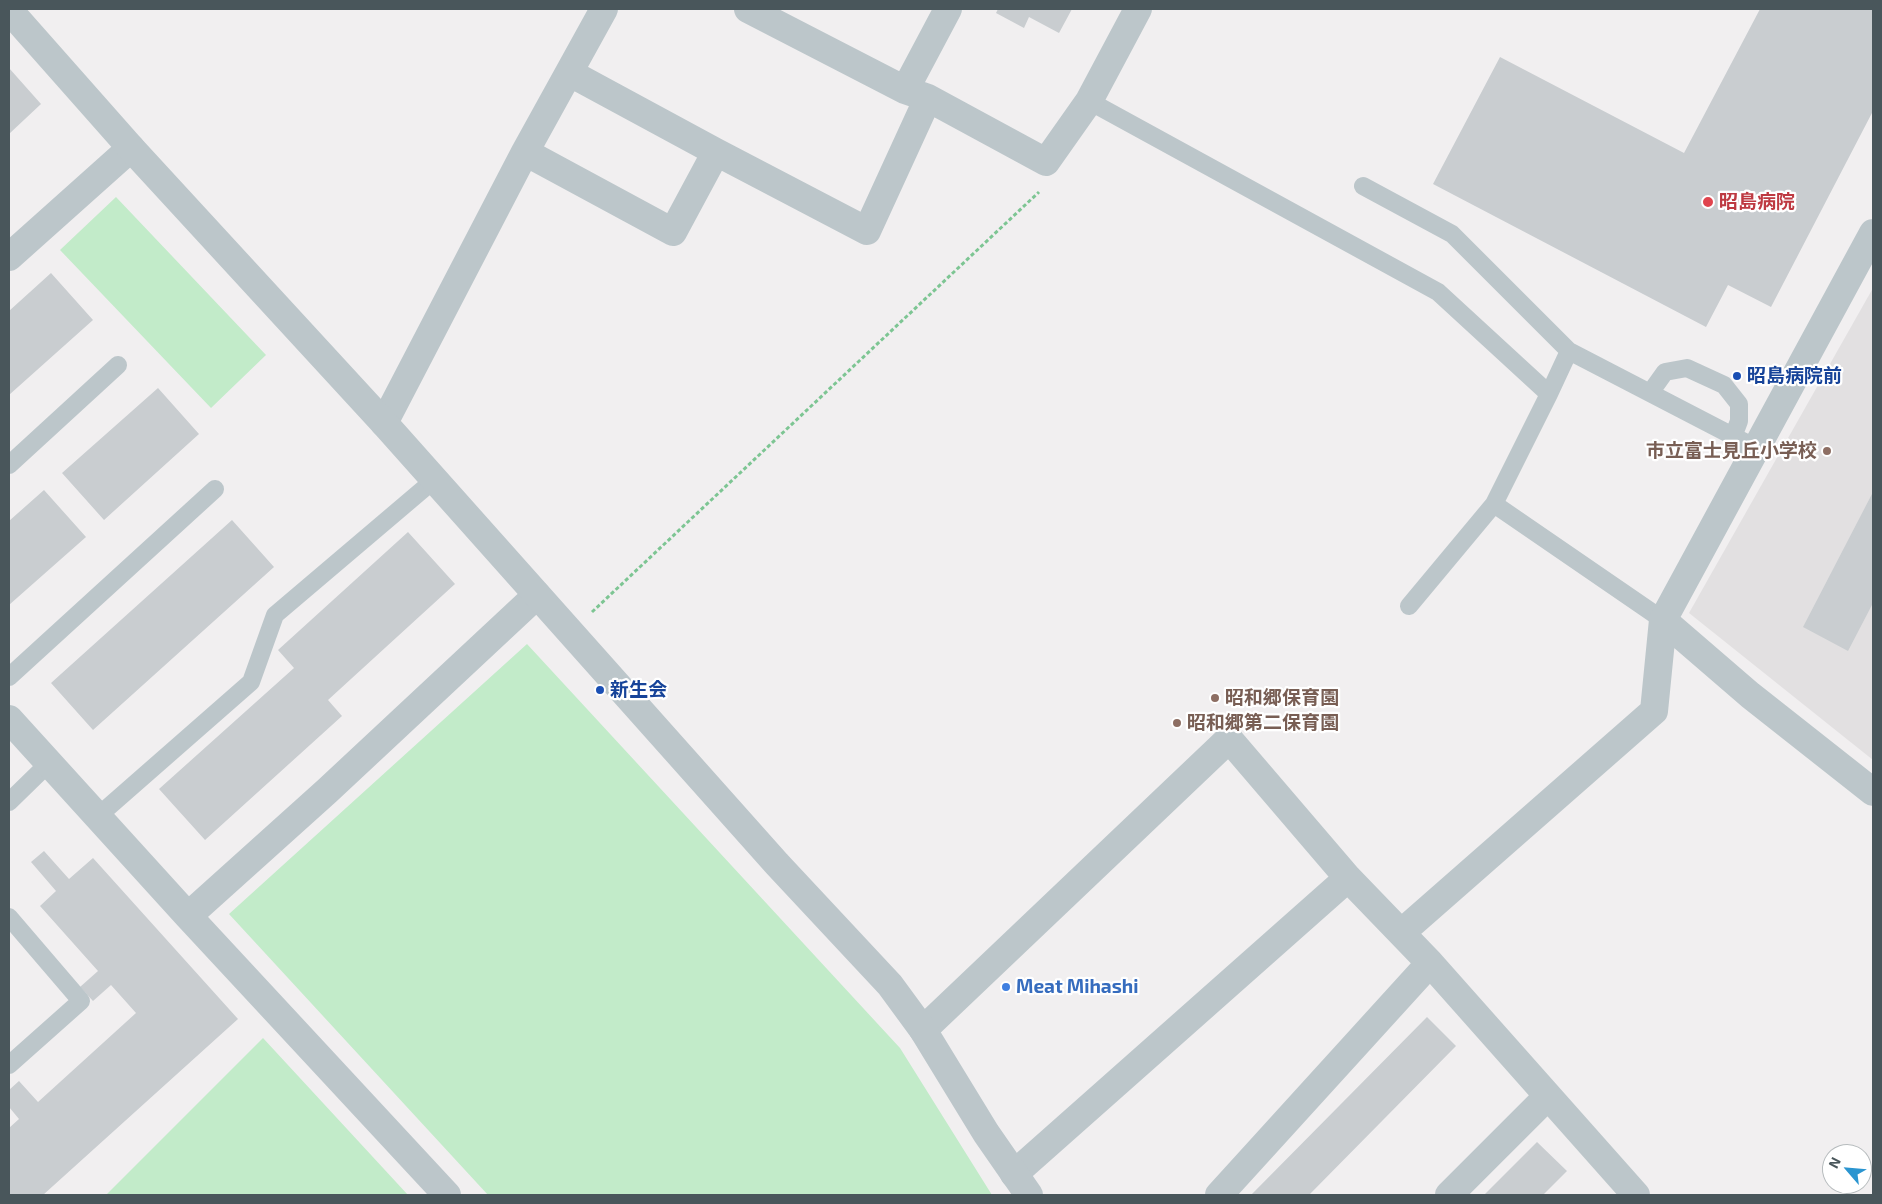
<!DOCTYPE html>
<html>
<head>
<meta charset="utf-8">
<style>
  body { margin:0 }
  #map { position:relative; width:1882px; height:1204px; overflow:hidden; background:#f1eff0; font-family:"Exo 2",sans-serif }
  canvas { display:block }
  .frame { position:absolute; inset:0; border:10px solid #49565b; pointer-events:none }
  .north { position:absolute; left:1822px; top:1144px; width:50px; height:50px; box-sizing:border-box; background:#fff; border:1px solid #b6bbbd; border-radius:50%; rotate:297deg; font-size:14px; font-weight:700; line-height:20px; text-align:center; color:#49565b }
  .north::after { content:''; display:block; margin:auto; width:18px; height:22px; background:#2b95d0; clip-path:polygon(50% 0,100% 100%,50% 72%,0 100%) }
</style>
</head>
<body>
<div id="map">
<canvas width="1882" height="1204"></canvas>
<div class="frame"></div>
<div class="north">N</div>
</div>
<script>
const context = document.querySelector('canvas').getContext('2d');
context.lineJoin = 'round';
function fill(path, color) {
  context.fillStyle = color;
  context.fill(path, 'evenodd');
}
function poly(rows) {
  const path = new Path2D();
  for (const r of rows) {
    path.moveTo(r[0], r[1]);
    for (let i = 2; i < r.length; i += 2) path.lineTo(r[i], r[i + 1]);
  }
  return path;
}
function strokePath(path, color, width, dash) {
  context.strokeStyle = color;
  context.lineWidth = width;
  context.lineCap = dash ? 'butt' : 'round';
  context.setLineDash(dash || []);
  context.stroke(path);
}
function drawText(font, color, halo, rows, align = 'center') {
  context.font = font + ' "Exo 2","Noto Sans JP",sans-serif';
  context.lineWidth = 4.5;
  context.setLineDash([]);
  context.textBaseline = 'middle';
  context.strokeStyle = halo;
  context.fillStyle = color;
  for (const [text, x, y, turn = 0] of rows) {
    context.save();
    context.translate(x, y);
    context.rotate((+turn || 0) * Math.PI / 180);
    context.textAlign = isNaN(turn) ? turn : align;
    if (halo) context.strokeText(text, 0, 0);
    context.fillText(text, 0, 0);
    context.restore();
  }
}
fill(poly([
  [1873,288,1873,760,1689,613]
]), '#e2e0e1');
fill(poly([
  [116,197,266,355,211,408,60,250],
  [527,644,900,1048,992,1195,488,1195,229,914],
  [263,1038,408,1195,106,1195]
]), '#c2ebc9');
fill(poly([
  [998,9,1072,9,1059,33,1029,17,1024,28,996,13],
  [1760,9,1873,9,1873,111,1771,307,1728,285,1706,327,1433,184,1500,57,1684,153],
  [9,68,41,104,9,134],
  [51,273,93,320,9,395,9,311],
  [158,388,199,434,104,520,62,473],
  [44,490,86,537,9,605,9,521],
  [1873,492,1873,603,1848,651,1803,627],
  [232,520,274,567,93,730,51,683],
  [408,532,455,584,328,700,342,716,205,840,159,789,294,668,278,650],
  [44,851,69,879,93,858,238,1019,43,1195,9,1195,9,1128,19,1119,9,1107,9,1090,19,1081,38,1102,136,1013,111,985,93,1001,80,987,98,971,40,906,56,891,31,862],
  [1427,1017,1456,1046,1309,1195,1251,1195],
  [1537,1142,1567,1171,1543,1195,1484,1195]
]), '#c9cdd0');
strokePath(poly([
  [592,612,1039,192]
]), '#7dc593', 3, [4, 2.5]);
strokePath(poly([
  [1089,101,1438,292,1549,394,1494,504,1663,620],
  [1363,186,1452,234,1569,351,1756,448],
  [1650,393,1665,372,1687,368,1724,385,1739,404,1739,421,1733,437],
  [1549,394,1569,351],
  [9,465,118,365],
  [1409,606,1494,504],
  [9,677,215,489],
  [9,802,49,763],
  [97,817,251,682,275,615,434,480],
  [9,917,81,1001,9,1065]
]), '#bcc6ca', 18);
strokePath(poly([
  [748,9,905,90,928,98,1046,162,1089,101,1138,9],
  [570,73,716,152,867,231,928,98],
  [905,90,948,9],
  [525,152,673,232,716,152],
  [9,257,131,148],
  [384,423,525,152,604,9],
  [1663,620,1750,695,1873,792],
  [9,719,188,916,447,1195],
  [188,916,327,791,537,595],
  [1401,933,1654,711,1663,620,1873,233],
  [923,1030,1229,739,1348,878,1430,963,1636,1195],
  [1014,1174,1348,878],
  [1219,1195,1430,963],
  [1449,1195,1548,1096]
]), '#bcc6ca', 28);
strokePath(poly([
  [9,10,131,148,384,423,777,864,890,985,923,1030,986,1133,1029,1195]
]), '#bcc6ca', 28);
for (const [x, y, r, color] of [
  [1708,202,6,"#e0444e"],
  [1737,376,5,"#1a4fb4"],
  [1827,451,5,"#8d6e63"],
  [600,690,5,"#1a4fb4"],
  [1215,698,5,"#8d6e63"],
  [1177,723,5,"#8d6e63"],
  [1006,987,5,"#3f7fe0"]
]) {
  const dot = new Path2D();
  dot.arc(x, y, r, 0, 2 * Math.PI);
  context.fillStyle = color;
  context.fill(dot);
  strokePath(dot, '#fff', 2);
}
drawText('bold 19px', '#be3a42', '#fff', [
  ["昭島病院",1719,202]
], 'left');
drawText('bold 19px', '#164399', '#fff', [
  ["昭島病院前",1747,376],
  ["新生会",610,690]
], 'left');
drawText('bold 19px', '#785e54', '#fff', [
  ["市立富士見丘小学校",1817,451,"right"],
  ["昭和郷保育園",1225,698],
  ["昭和郷第二保育園",1187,723]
], 'left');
drawText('bold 19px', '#366cbe', '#fff', [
  ["Meat Mihashi",1016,987]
], 'left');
</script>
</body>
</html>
